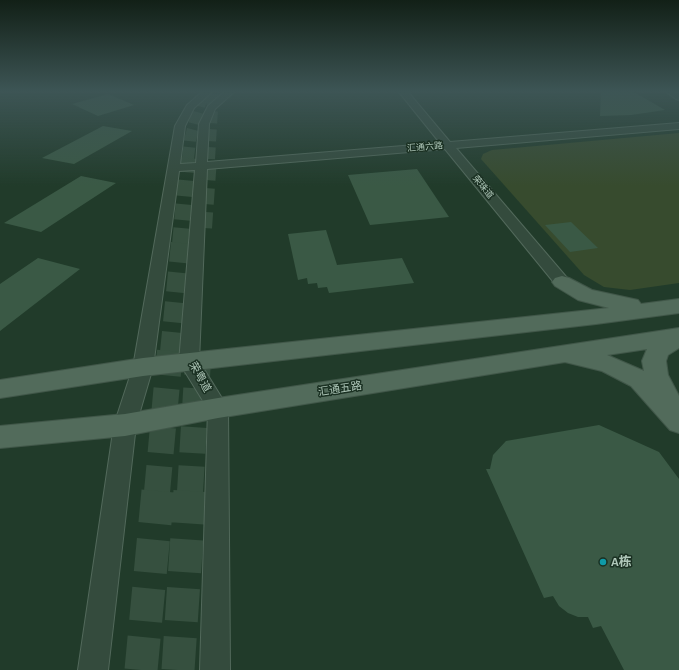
<!DOCTYPE html>
<html>
<head>
<meta charset="utf-8">
<style>
  body { margin:0 }
  canvas { display:block; background:#213b2a }
</style>
</head>
<body>
<canvas width="679" height="670"></canvas>
<script>
const context = document.querySelector('canvas').getContext('2d');
context.lineJoin = 'round';
function fill(path, color) {
  context.fillStyle = color;
  context.fill(path, 'evenodd');
}
function poly(rows) {
  const path = new Path2D();
  for (const r of rows) {
    path.moveTo(r[0], r[1]);
    for (let i = 2; i < r.length; i += 2) path.lineTo(r[i], r[i + 1]);
  }
  return path;
}
function strokePath(path, color, width, dash) {
  context.strokeStyle = color;
  context.lineWidth = width;
  context.lineCap = dash ? 'butt' : 'round';
  context.setLineDash(dash || []);
  context.stroke(path);
}
function drawText(font, color, halo, rows, align = 'center') {
  context.font = font + ' "Alegreya Sans","Noto Sans SC",sans-serif';
  context.lineWidth = 3;
  context.setLineDash([]);
  context.textBaseline = 'middle';
  context.strokeStyle = halo;
  context.fillStyle = color;
  for (const [text, x, y, turn = 0] of rows) {
    context.save();
    context.translate(x, y);
    context.rotate((+turn || 0) * Math.PI / 180);
    context.textAlign = isNaN(turn) ? turn : align;
    if (halo) context.strokeText(text, 0, 0);
    context.fillText(text, 0, 0);
    context.restore();
  }
}
fill(poly([
  [679,133,679,283,630,290,604,287,584,275,481,159,483,154,492,150]
]), '#374b2e');
fill(poly([
  [601,92,634,92,665,110,631,115,600,116],
  [108,94,134,105,98,116,72,104],
  [103,126,132,131,74,164,42,158],
  [417,169,449,217,370,225,348,175],
  [81,176,116,183,41,232,4,223],
  [571,222,598,248,570,252,545,225],
  [326,230,337,265,402,258,414,283,329,293,327,287,318,288,317,283,308,284,307,278,298,280,288,234],
  [38,258,80,269,0,331,0,284],
  [599,425,659,452,679,479,679,670,624,670,601,626,593,628,588,617,578,617,568,613,559,606,553,596,544,598,486,469,490,469,493,455,506,441]
]), '#3a5945');
strokePath(poly([
  [188,159,190,140,201,99,200,92],
  [209,159,213,92]
]), '#36503f', 12, [12, 6]);
strokePath(poly([
  [204,228,209,158],
  [180,244,188,158]
]), '#36503f', 16, [16, 8]);
strokePath(poly([
  [170,352,181,243]
]), '#36503f', 20, [20, 10]);
strokePath(poly([
  [157,492,170,351],
  [190,492,198,360]
]), '#36503f', 26, [26, 13]);
strokePath(poly([
  [141,670,158,491],
  [178,670,190,491]
]), '#36503f', 33, [33, 16]);
const minor = poly([
  [202,92,212,92,194,108,185,126,180,164,196,163,199,124,208,106,224,92,234,92,215,109,209,124,207,162,440,143,399,92,408,92,450,142,679,123,679,129,456,148,568,279,570,282,568,285,562,287,556,285,445,149,207,169,199,361,228,408,230,670,200,670,208,409,179,362,195,170,179,171,153,367,136,425,108,670,78,670,114,425,133,367,175,126,187,105,202,92],
  [666,92,679,93,679,100,676,99,666,92]
]);
const major = poly([
  [562,276,569,278,592,290,638,300,641,304,679,299,679,313,596,324,143,376,0,398,0,380,143,358,609,308,578,300,555,286,552,282,555,278,562,276],
  [679,328,679,348,668,355,666,361,668,375,679,396,679,433,670,430,631,386,602,371,565,362,218,418,125,436,0,448,0,426,125,414,218,398,679,328],
  [647,349,642,361,644,371,607,355,647,349]
]);
strokePath(minor, '#52695b', 2);
strokePath(major, '#415749', 2);
fill(minor, '#344b3d');
fill(major, '#526b5b');
const sky = context.createLinearGradient(0, 0, 0, 186);
sky.addColorStop(0, '#122017');
sky.addColorStop(0.49, '#3d5555');
sky.addColorStop(1, '#3d555500');
context.fillStyle = sky;
context.fillRect(0, 0, 679, 186);
for (const [x, y, r, color] of [
  [603,562,4,"#0f9aa8"]
]) {
  const dot = new Path2D();
  dot.arc(x, y, r, 0, 2 * Math.PI);
  context.fillStyle = color;
  context.fill(dot);
  strokePath(dot, '#1a3022', 1.5);
}
drawText('9px', '#afc7b9', '#1a3022', [
  ["汇通六路",425,147,-5],
  ["荣珠道",483,187,50]
]);
drawText('11px', '#afc7b9', '#1a3022', [
  ["荣粤道",200,377,61],
  ["汇通五路",340,389,-9]
]);
drawText('bold 13px', '#afc7b9', '#1a3022', [
  ["A栋",611,562]
], 'left');
</script>
</body>
</html>
